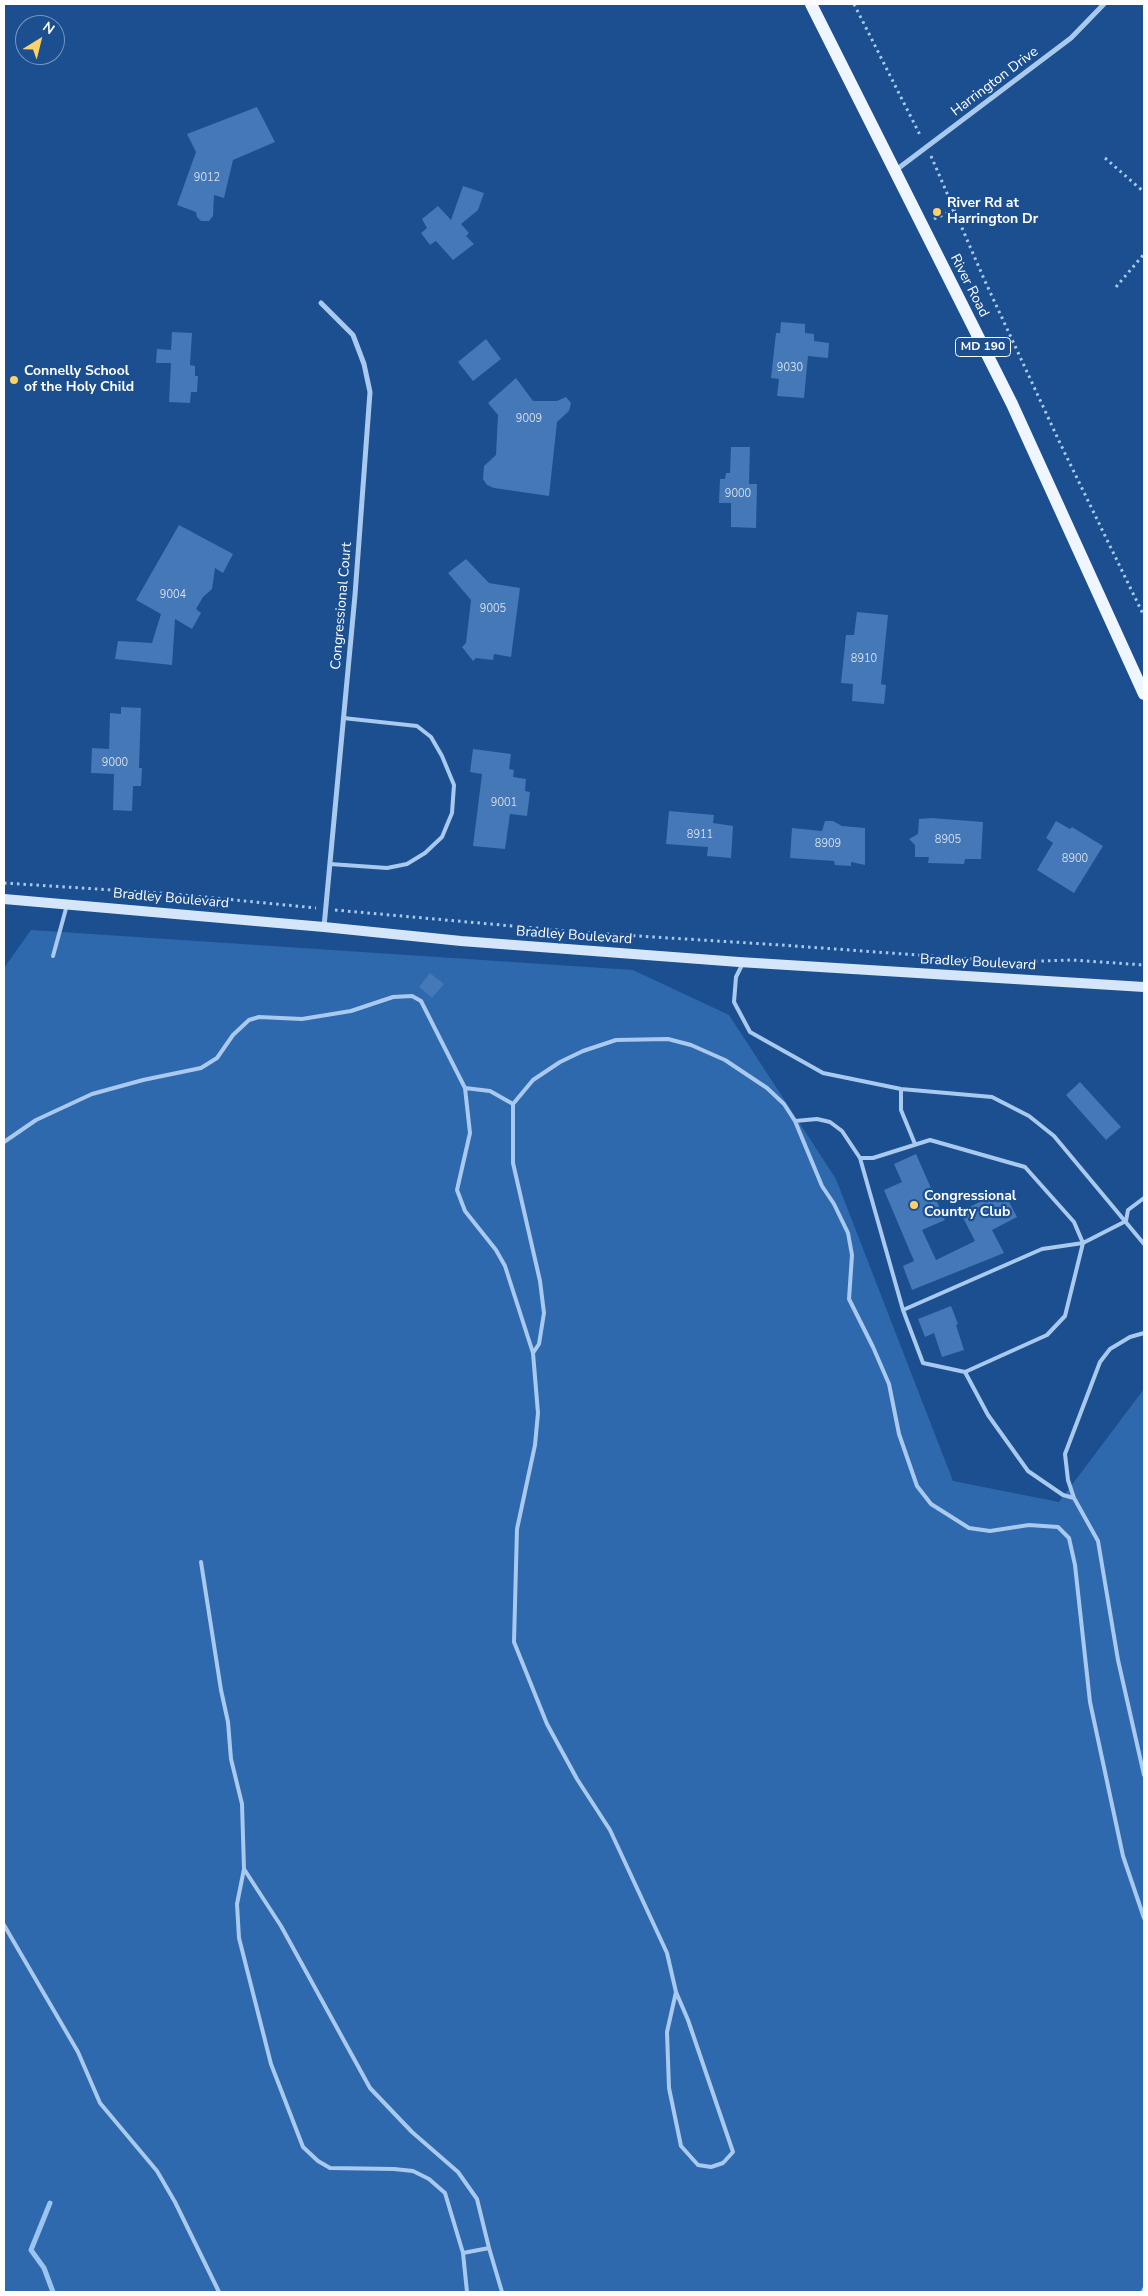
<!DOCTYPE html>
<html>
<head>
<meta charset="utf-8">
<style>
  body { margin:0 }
  #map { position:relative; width:1148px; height:2296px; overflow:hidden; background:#1b4f8f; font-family:"Nunito Sans",sans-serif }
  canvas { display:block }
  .frame { position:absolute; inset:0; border:5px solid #fff; pointer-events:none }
  .north { position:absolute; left:15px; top:15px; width:50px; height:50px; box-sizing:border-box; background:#1b4f8f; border:1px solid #7695bc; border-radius:50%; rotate:36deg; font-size:14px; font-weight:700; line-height:20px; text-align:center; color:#fff }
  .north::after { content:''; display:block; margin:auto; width:18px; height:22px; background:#ffd166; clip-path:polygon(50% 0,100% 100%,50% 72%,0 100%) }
</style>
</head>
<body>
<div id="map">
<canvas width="1148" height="2296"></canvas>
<div class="frame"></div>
<div class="north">N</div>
</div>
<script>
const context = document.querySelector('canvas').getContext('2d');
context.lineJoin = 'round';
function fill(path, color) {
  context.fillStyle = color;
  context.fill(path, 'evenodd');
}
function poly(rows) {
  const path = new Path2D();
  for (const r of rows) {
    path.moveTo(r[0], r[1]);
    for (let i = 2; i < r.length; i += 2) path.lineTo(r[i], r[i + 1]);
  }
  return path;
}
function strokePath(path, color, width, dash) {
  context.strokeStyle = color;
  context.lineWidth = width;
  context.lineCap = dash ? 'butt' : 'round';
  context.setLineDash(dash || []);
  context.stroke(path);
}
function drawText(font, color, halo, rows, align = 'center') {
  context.font = font + ' "Nunito Sans",sans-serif';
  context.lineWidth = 4.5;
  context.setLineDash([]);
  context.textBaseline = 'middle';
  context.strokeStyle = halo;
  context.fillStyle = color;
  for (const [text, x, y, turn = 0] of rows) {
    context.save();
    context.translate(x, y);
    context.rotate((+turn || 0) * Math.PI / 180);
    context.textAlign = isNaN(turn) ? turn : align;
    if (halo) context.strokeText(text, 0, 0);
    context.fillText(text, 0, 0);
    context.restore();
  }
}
fill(poly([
  [31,930,633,970,729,1015,836,1179,953,1481,1059,1502,1144,1389,1144,2292,4,2292,4,968]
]), '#2e69ad');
strokePath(poly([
  [50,2203,31,2250,44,2268,53,2292]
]), '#9cc4f0', 5);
fill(poly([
  [257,107,275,142,233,160,224,198,214,195,213,216,209,221,201,221,197,217,196,212,177,205,196,152,187,134],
  [463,186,484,193,478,210,461,224,469,233,466,236,474,244,453,260,436,241,430,245,421,233,427,228,422,219,438,206,451,220],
  [781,322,805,324,805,333,814,334,814,341,829,343,828,358,808,356,804,398,777,396,779,379,771,378,776,333,780,333],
  [172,332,192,333,190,365,195,366,195,376,198,376,197,392,191,392,190,403,169,402,171,363,156,363,157,349,171,350],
  [486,339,501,359,473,381,458,362],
  [516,378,533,401,557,401,566,397,571,403,569,411,557,422,549,496,494,488,487,485,483,479,484,466,496,455,498,415,488,403],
  [731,447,750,447,749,484,757,484,756,528,731,527,731,503,719,503,720,479,725,479,726,473,730,473],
  [179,525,233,554,223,573,215,568,212,589,203,597,196,609,201,613,192,629,175,619,172,665,115,659,118,641,152,643,161,614,136,600],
  [466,559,489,583,520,588,511,657,494,654,493,660,476,658,473,661,462,647,466,643,471,600,448,573],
  [857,612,888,615,881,684,886,685,884,704,852,701,853,684,841,683,846,635,854,635],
  [121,707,141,708,139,768,142,768,141,786,133,786,132,811,113,810,114,774,91,773,92,748,109,749,110,713,121,714],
  [473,749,511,754,509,769,514,770,513,777,526,779,525,791,530,792,527,816,510,814,505,849,473,846,482,774,470,772],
  [669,811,714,815,713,823,733,826,731,858,707,856,708,847,666,844],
  [931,818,983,822,981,859,965,859,964,864,928,863,929,857,915,857,915,845,909,839,918,834,919,819],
  [825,821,833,821,842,826,865,828,865,865,851,862,851,866,835,865,834,861,790,858,792,828,822,831],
  [1056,821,1070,829,1072,827,1103,846,1074,893,1037,870,1053,843,1046,838],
  [430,973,444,984,432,998,419,987],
  [1080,1082,1121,1127,1106,1140,1066,1095],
  [916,1154,945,1220,922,1230,936,1260,975,1241,960,1212,1003,1190,1017,1217,992,1230,1004,1253,912,1290,903,1266,914,1261,884,1190,902,1182,894,1164],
  [951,1306,958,1324,956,1325,964,1350,942,1357,934,1333,925,1337,918,1319]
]), '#4478b7');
strokePath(poly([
  [854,4,921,137],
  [931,156,984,279,1059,441,1144,616],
  [1105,158,1144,192],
  [934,219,954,210],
  [1116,287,1144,254],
  [4,883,174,894,316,908],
  [335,910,590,933,781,945,1013,962,1072,960,1144,965]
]), '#a9c9ee', 3, [2.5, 4]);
strokePath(poly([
  [330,864,387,868,407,864,425,853,442,837,452,813,454,785,442,756,431,737,417,726,343,718],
  [53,956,67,905],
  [742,965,736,977,734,1002,750,1032,823,1073,901,1089,992,1097,1029,1116,1054,1136,1144,1244],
  [465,1088,470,1133,457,1190,465,1211,496,1250,505,1266,533,1353,538,1413,535,1445,517,1529,514,1642,547,1724,577,1779,610,1830,667,1953,676,1992,667,2032,669,2088,681,2146,698,2165,711,2167,723,2163,733,2152,688,2020,676,1992],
  [901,1089,901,1110,915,1144],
  [513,1104,513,1163,540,1281,544,1313,539,1344,533,1353],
  [795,1121,822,1186,834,1204,848,1233,852,1255,849,1299,873,1347,889,1384,899,1434,917,1486,931,1504,969,1528,990,1531,1029,1525,1058,1527,1069,1538,1075,1565,1090,1702,1123,1856,1144,1918],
  [930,1140,1025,1167,1074,1222,1083,1243,1065,1316,1047,1335,965,1372,923,1363,903,1310,860,1158,873,1158,930,1140],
  [4,1142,36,1120,92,1094,143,1080,201,1068,217,1058,233,1035,249,1020,259,1017,302,1019,351,1011,393,997,412,996,421,1001,465,1088,490,1091,513,1104,533,1080,560,1062,583,1051,616,1040,668,1039,691,1045,725,1060,767,1088,784,1104,795,1121,817,1119,830,1122,842,1131,860,1158],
  [903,1310,1042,1249,1083,1243,1126,1221,1128,1210,1144,1198],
  [1144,1333,1130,1337,1110,1349,1100,1362,1065,1454,1068,1480,1074,1498,1098,1541,1118,1660,1144,1775],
  [965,1372,988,1415,1028,1471,1063,1495,1074,1498],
  [201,1562,221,1690,228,1722,231,1759,242,1804,244,1869,237,1904,239,1938,271,2064,303,2147,318,2161,330,2168,394,2169,413,2171,429,2179,445,2193,463,2253,489,2248,502,2292],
  [244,1869,281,1926,370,2088,412,2132,458,2172,477,2199,489,2248],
  [4,1925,78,2052,100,2103,157,2171,175,2202,219,2292],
  [463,2253,467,2292],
  [1143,2292,1144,2289]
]), '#a9c9ee', 4);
strokePath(poly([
  [896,170,1071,38,1104,4],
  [321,303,353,335,364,364,370,392,355,595,324,927]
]), '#a9c9ee', 5);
strokePath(poly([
  [4,899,324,927,461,941,739,962,1144,987]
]), '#d6e6fa', 10);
strokePath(poly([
  [811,4,1012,404,1144,694]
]), '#f0f6ff', 12);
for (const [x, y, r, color] of [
  [937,212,5,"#ffd166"],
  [14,380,5,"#ffd166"],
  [914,1205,5,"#ffd166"]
]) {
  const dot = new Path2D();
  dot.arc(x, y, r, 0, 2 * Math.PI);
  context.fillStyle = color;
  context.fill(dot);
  strokePath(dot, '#1b4f8f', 2);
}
drawText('11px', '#d0dded', null, [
  ["9012",207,178],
  ["9030",790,368],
  ["9009",529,419],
  ["9000",738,494],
  ["9004",173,595],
  ["9005",493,609],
  ["8910",864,659],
  ["9000",115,763],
  ["9001",504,803],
  ["8911",700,835],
  ["8905",948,840],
  ["8909",828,844],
  ["8900",1075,859]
]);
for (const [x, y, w] of [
  [983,347,55]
]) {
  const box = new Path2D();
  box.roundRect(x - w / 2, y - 9.5, w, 19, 4);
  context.fillStyle = '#1b4f8f';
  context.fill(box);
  strokePath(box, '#fff', 1);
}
drawText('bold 12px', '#fff', null, [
  ["MD 190",983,347]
]);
drawText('14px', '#fff', '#1b4f8f', [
  ["Harrington Drive",995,82,-37],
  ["River Road",969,286,63],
  ["Congressional Court",342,606,-85],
  ["Bradley Boulevard",171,899,5],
  ["Bradley Boulevard",574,936,4],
  ["Bradley Boulevard",978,963,3]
]);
drawText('bold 14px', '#fff', '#1b4f8f', [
  ["River Rd at",947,204],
  ["Harrington Dr",947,220],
  ["Connelly School",24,372],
  ["of the Holy Child",24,388],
  ["Congressional",924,1197],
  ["Country Club",924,1213]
], 'left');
</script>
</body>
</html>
